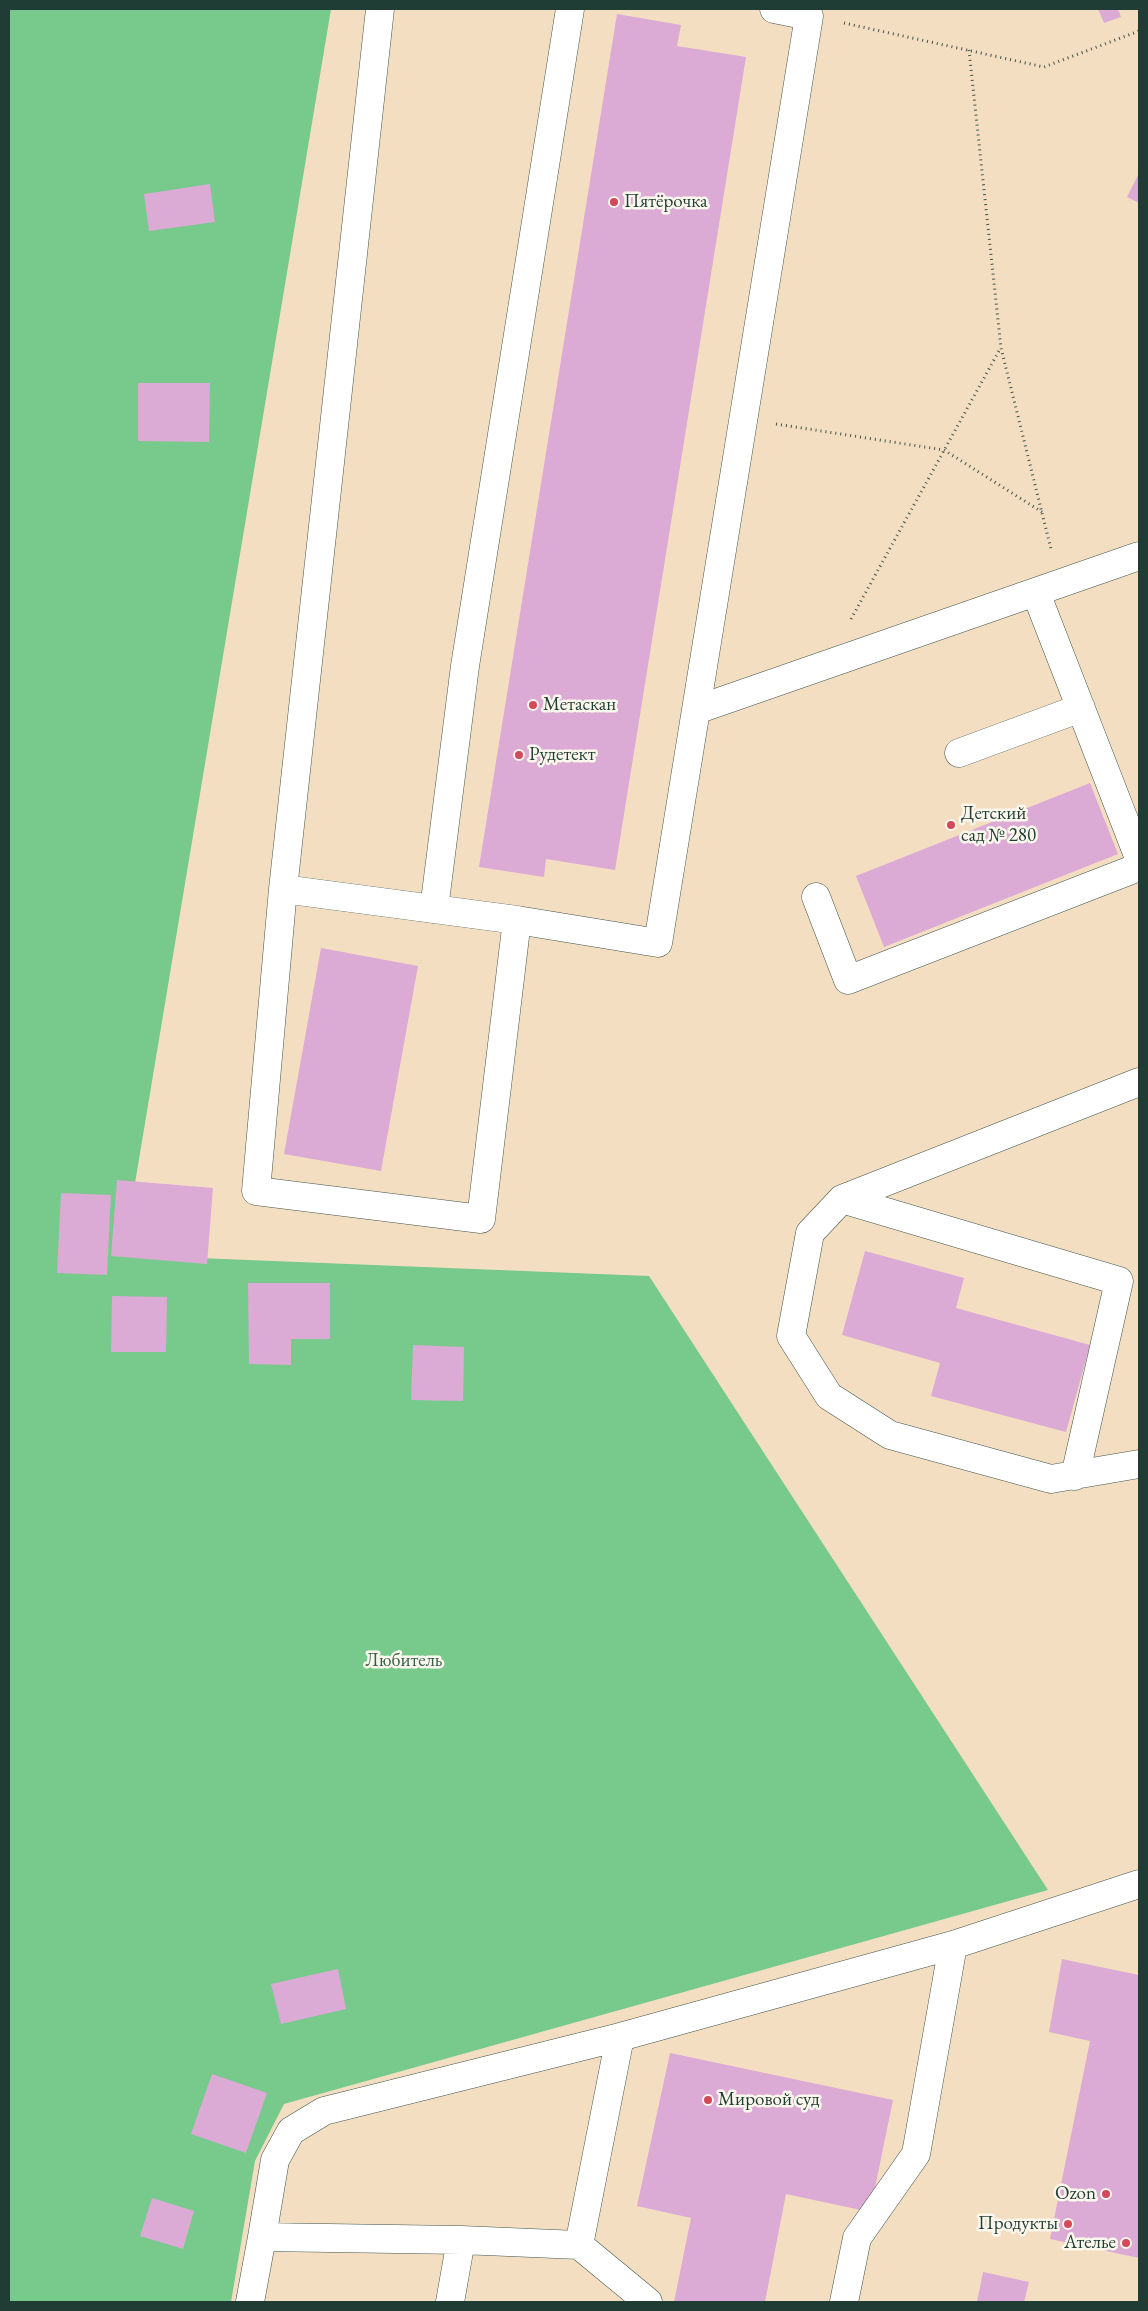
<!DOCTYPE html>
<html>
<head>
<meta charset="utf-8">
<style>
  body { margin:0 }
  #map { position:relative; width:1148px; height:2311px; overflow:hidden; background:#f4dec2; font-family:"EB Garamond",serif }
  canvas { display:block }
  .frame { position:absolute; inset:0; border:10px solid #1f3d34; pointer-events:none }
</style>
</head>
<body>
<div id="map">
<canvas width="1148" height="2311"></canvas>
<div class="frame"></div>
</div>
<script>
const context = document.querySelector('canvas').getContext('2d');
context.lineJoin = 'round';
function fill(path, color) {
  context.fillStyle = color;
  context.fill(path, 'evenodd');
}
function poly(rows) {
  const path = new Path2D();
  for (const r of rows) {
    path.moveTo(r[0], r[1]);
    for (let i = 2; i < r.length; i += 2) path.lineTo(r[i], r[i + 1]);
  }
  return path;
}
function strokePath(path, color, width, dash) {
  context.strokeStyle = color;
  context.lineWidth = width;
  context.lineCap = dash ? 'butt' : 'round';
  context.setLineDash(dash || []);
  context.stroke(path);
}
function drawText(font, color, halo, rows, align = 'center') {
  context.font = font + ' "EB Garamond",serif';
  context.lineWidth = 5;
  context.setLineDash([]);
  context.textBaseline = 'middle';
  context.strokeStyle = halo;
  context.fillStyle = color;
  for (const [text, x, y, turn = 0] of rows) {
    context.save();
    context.translate(x, y);
    context.rotate((+turn || 0) * Math.PI / 180);
    context.textAlign = isNaN(turn) ? turn : align;
    if (halo) context.strokeText(text, 0, 0);
    context.fillText(text, 0, 0);
    context.restore();
  }
}
fill(poly([
  [9,9,331,9,123,1255,649,1276,1048,1890,284,2104,255,2161,231,2302,9,2302]
]), '#77ca8c');
fill(poly([
  [1098,9,1118,9,1121,17,1104,23],
  [617,14,681,25,677,46,746,57,615,870,546,859,544,877,479,867],
  [1139,173,1139,203,1127,197],
  [210,184,215,222,149,231,144,194],
  [138,383,210,383,209,442,138,441],
  [1090,783,1118,854,884,947,856,876],
  [321,948,418,966,381,1171,284,1154],
  [117,1180,213,1188,207,1264,111,1256],
  [61,1193,111,1195,107,1275,57,1273],
  [865,1251,964,1278,956,1308,1090,1345,1066,1432,931,1396,940,1363,842,1335],
  [248,1283,330,1283,330,1339,291,1339,291,1365,249,1364],
  [112,1296,167,1297,166,1352,111,1352],
  [413,1345,464,1347,463,1401,411,1400],
  [1062,1959,1139,1975,1139,2258,1050,2239,1090,2041,1049,2032],
  [338,1969,346,2009,281,2024,271,1984],
  [670,2053,893,2100,870,2212,786,2194,765,2302,674,2302,691,2218,637,2206],
  [212,2074,267,2093,246,2153,191,2134],
  [152,2198,194,2211,183,2249,140,2236],
  [983,2272,1029,2282,1024,2302,977,2302]
]), '#dbaad5');
const minor = poly([
  [1036,593,1139,858],
  [696,710,1139,556],
  [959,753,1081,708],
  [283,889,517,920,481,1219,256,1191,283,889,380,9],
  [816,897,848,980,1139,867],
  [434,909,465,666,570,9],
  [517,920,658,943,809,16,774,9],
  [1139,1082,842,1199,810,1233,791,1336,829,1396,890,1435,1051,1479,1139,1464],
  [842,1199,1119,1281,1075,1476],
  [620,2037,579,2245,648,2302],
  [262,2237,275,2160,291,2131,324,2111,620,2037,953,1945,1139,1884],
  [461,2240,579,2245],
  [250,2302,262,2237,461,2240,450,2302],
  [844,2302,857,2238,916,2154,953,1945]
]);
strokePath(minor, '#3f5549', 29);
strokePath(poly([
  [844,23,1044,67,1139,31],
  [969,50,1001,348,1051,549],
  [776,424,944,450,1042,512],
  [851,619,1000,349]
]), '#3f5549', 3, [1, 4]);
strokePath(minor, '#fff', 28);
for (const [x, y, r, color] of [
  [614,202,5,"#d1495b"],
  [533,705,5,"#d1495b"],
  [519,755,5,"#d1495b"],
  [951,825,5,"#d1495b"],
  [708,2100,5,"#d1495b"],
  [1106,2194,5,"#d1495b"],
  [1068,2224,5,"#d1495b"],
  [1126,2243,5,"#d1495b"]
]) {
  const dot = new Path2D();
  dot.arc(x, y, r, 0, 2 * Math.PI);
  context.fillStyle = color;
  context.fill(dot);
  strokePath(dot, '#fbf7ec', 2);
}
drawText('19px', '#1f3d34', '#fbf7ec', [
  ["Пятёрочка",624,202],
  ["Метаскан",543,705],
  ["Рудетект",529,755],
  ["Детский",961,814],
  ["сад № 280",961,836],
  ["Мировой суд",718,2100],
  ["Ozon",1096,2194,"right"],
  ["Продукты",1058,2224,"right"],
  ["Ателье",1116,2243,"right"]
], 'left');
drawText('19px', '#35604a', '#fbf7ec', [
  ["Любитель",404,1661]
]);
</script>
</body>
</html>
